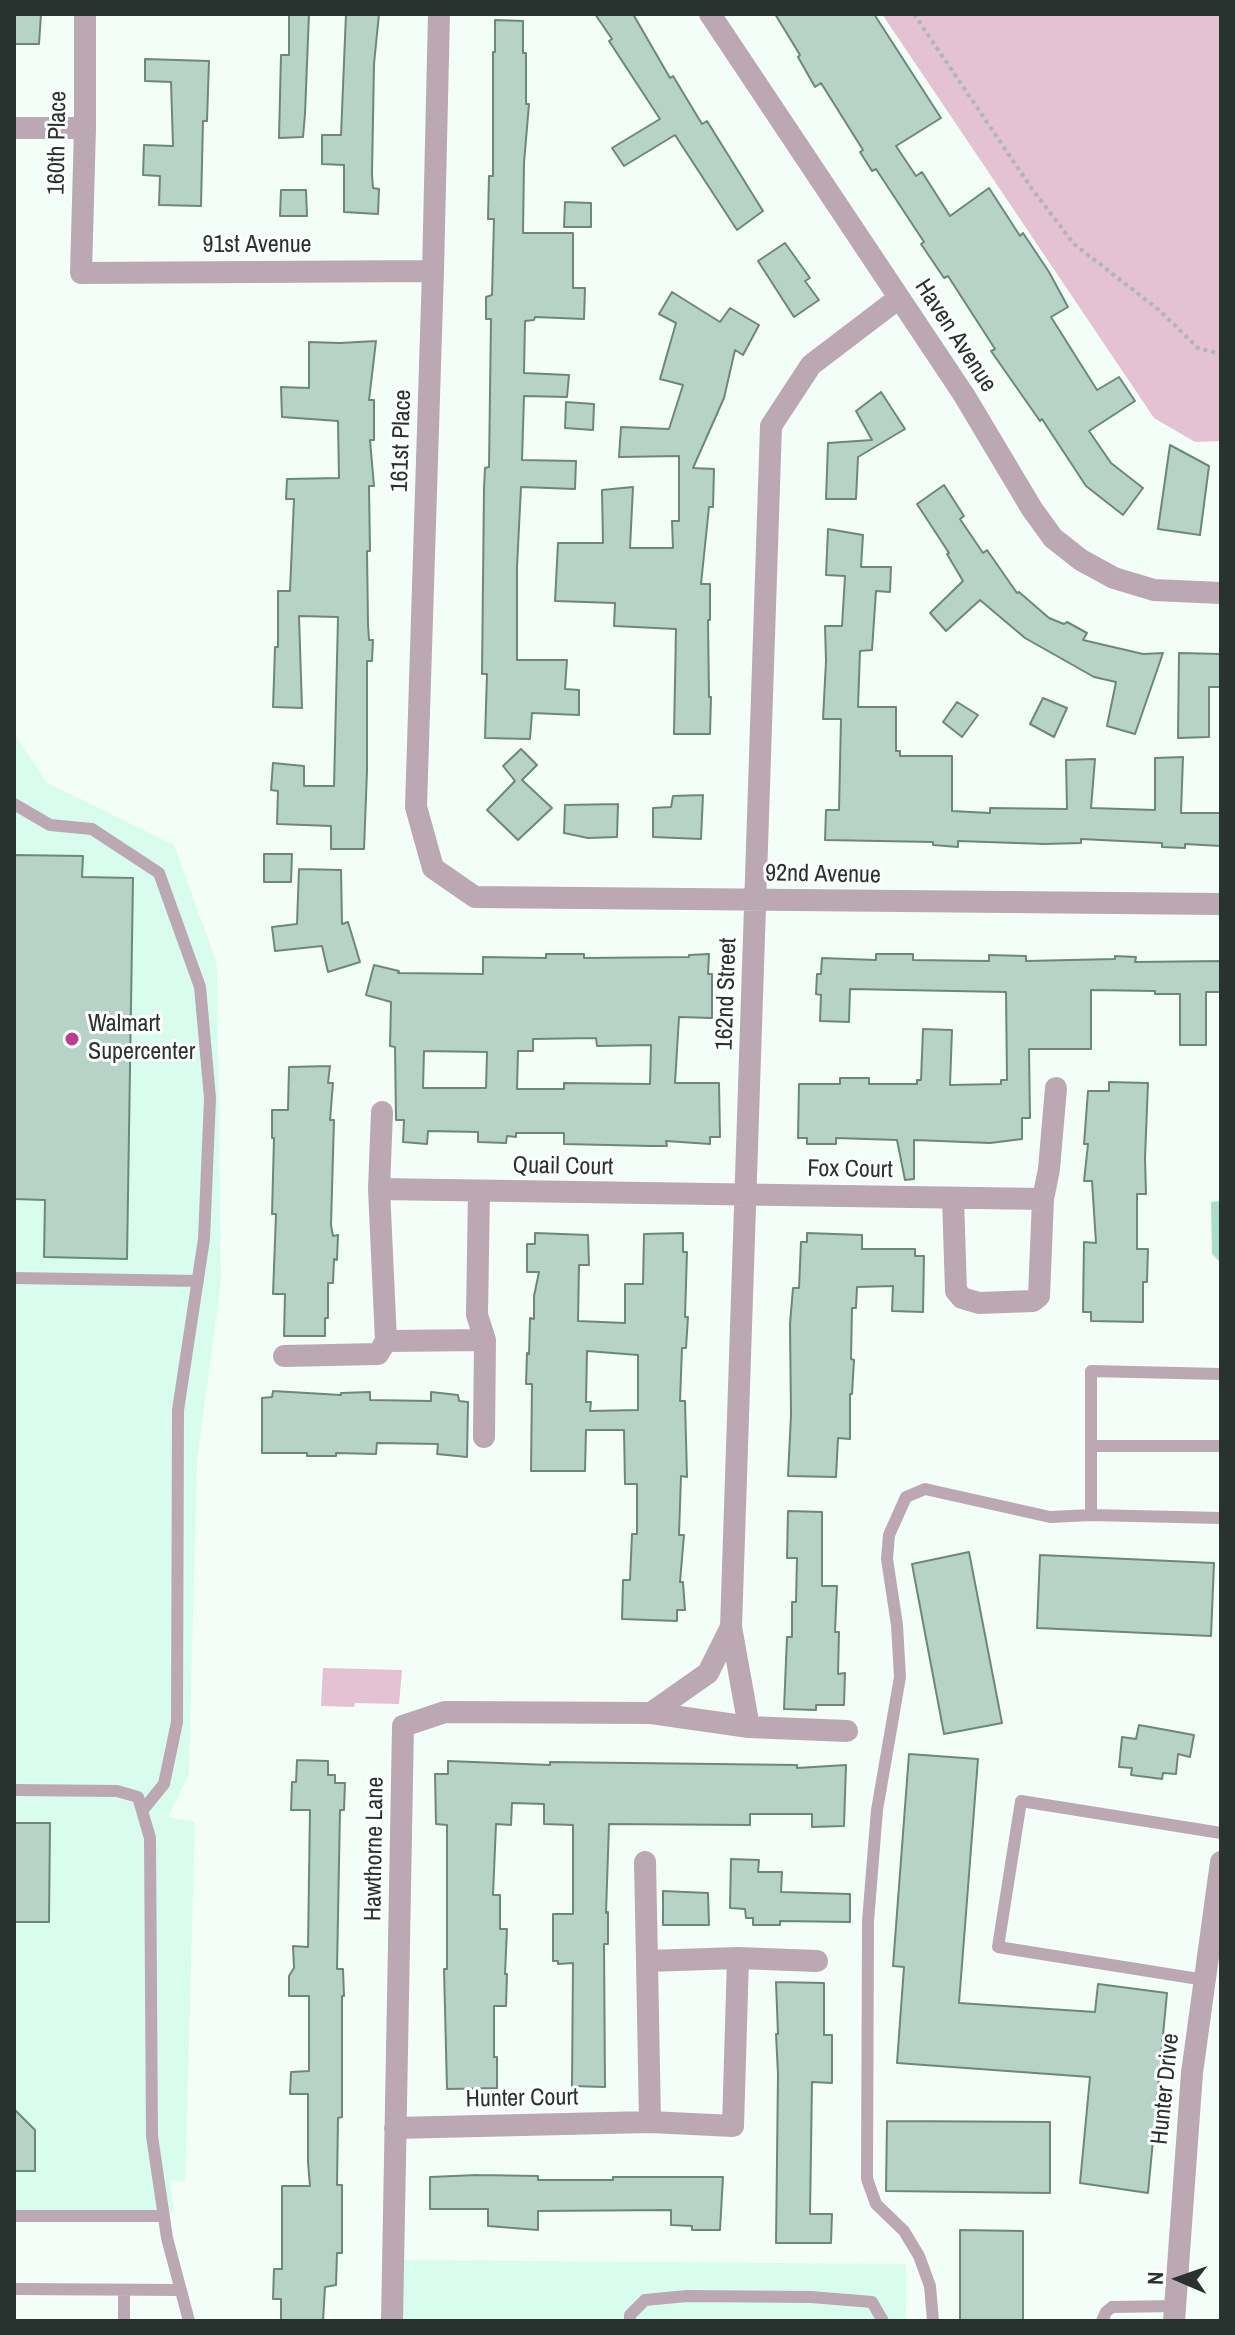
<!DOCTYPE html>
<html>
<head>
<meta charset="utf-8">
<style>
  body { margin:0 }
  #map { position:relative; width:1235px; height:2335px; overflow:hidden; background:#f3fef9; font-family:"Archivo Narrow",sans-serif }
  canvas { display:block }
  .frame { position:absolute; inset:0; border:16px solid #28332f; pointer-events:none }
  .north { position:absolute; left:1139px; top:2239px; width:80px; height:80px; -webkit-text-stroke:6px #fff; paint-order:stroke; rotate:272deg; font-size:22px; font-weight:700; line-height:32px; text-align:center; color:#28332f }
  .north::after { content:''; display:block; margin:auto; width:28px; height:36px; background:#28332f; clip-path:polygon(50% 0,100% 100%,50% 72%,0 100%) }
</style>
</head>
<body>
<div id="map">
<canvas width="1235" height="2335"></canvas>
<div class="frame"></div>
<div class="north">N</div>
</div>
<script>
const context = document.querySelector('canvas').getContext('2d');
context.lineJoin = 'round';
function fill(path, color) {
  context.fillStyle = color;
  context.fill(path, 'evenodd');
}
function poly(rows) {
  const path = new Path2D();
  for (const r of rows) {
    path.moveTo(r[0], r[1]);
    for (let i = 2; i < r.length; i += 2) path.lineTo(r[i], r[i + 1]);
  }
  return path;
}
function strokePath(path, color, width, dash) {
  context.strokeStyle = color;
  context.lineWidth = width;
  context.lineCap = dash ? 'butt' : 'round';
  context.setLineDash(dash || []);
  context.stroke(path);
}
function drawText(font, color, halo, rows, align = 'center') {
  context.font = font + ' "Archivo Narrow",sans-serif';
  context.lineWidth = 6;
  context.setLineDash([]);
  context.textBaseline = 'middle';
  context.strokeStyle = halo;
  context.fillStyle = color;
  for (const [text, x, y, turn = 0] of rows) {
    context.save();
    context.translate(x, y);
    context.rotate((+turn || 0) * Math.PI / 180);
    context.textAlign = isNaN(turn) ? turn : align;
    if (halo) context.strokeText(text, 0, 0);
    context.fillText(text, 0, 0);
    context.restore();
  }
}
fill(poly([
  [14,732,46,782,174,845,217,963,221,1282,197,1461,189,1774,168,1817,195,1822,185,2182,170,2180,174,2212,14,2210],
  [400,2260,906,2264,906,2321,398,2321]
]), '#d8fdee');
fill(poly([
  [882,14,1221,14,1221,441,1195,442,1154,418],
  [323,1668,402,1670,399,1704,355,1703,354,1707,321,1706]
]), '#e4c1d3');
fill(poly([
  [1221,1201,1221,1263,1212,1254,1211,1202]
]), '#abddc9');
const building = poly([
  [14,14,41,14,39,44,14,44,14,14],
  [289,14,309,14,305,114,303,137,279,138,281,55,289,55,289,14],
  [346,14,379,14,374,64,372,174,373,188,379,189,378,214,344,212,344,165,322,164,322,135,341,135,346,14],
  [595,14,633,14,670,78,673,76,702,124,707,121,763,211,737,230,675,135,624,166,612,148,660,119,609,41,612,39,595,14],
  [775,14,874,14,941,118,896,146,916,176,922,172,950,216,989,188,1020,236,1023,233,1049,272,1068,307,1051,317,1097,390,1119,377,1135,401,1089,431,1111,463,1143,488,1123,515,1086,486,1042,419,1040,421,991,351,995,349,948,276,944,278,921,244,924,242,876,169,872,171,860,152,863,150,821,83,815,87,798,57,800,55,775,14],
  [495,20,523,21,523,53,526,53,526,104,529,104,524,163,523,233,573,233,573,288,585,288,584,319,535,317,534,320,525,321,524,373,569,375,567,397,524,396,522,460,576,461,575,489,521,487,517,567,517,660,567,660,565,689,579,690,579,715,532,713,530,739,485,738,487,674,482,674,484,488,485,468,489,467,491,319,486,319,486,297,492,295,494,219,488,219,489,176,493,176,493,52,495,52,495,20],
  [145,59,209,61,207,121,203,121,201,206,159,205,160,176,143,175,144,145,173,146,171,82,145,81,145,59],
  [281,190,306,190,307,216,280,216,281,190],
  [565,202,591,203,591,227,564,227,565,202],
  [785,243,810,278,805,281,819,300,794,317,758,261,785,243],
  [672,292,720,322,730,308,759,325,743,355,735,350,724,398,693,468,714,469,713,507,709,507,701,584,710,584,710,620,708,620,709,697,711,697,710,734,674,734,676,629,614,626,615,603,555,601,558,543,603,543,602,490,633,487,630,548,673,548,672,521,679,521,679,456,619,457,621,427,669,429,683,385,660,379,676,323,659,314,672,292],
  [376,341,369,400,374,400,374,440,370,440,374,486,369,486,370,551,367,551,368,624,369,640,373,640,372,661,367,661,367,771,364,849,331,849,331,826,277,824,278,791,271,790,273,763,304,766,304,786,334,786,338,617,299,616,302,708,273,707,274,679,275,647,278,647,278,591,290,591,294,499,286,499,287,479,339,478,338,421,282,417,281,387,309,388,309,342,340,343,376,341],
  [881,392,905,429,858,457,856,499,826,499,828,443,872,440,856,411,881,392],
  [566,402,594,404,593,430,565,428,566,402],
  [1170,445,1209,466,1200,535,1158,529,1170,445],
  [944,485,964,516,960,519,983,553,987,550,1017,593,1019,592,1049,618,1064,624,1067,622,1087,633,1083,640,1143,654,1163,653,1135,734,1107,726,1116,682,1094,677,1025,638,980,600,946,631,930,613,963,581,947,554,949,553,917,504,944,485],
  [828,529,863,535,861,567,891,567,890,592,876,591,872,650,860,651,858,707,896,707,896,751,900,751,900,756,952,756,952,811,990,813,990,808,1067,809,1066,760,1095,759,1091,808,1155,810,1155,758,1183,757,1181,813,1221,813,1221,846,1185,844,1185,848,1162,847,1162,843,1081,839,1081,843,1045,844,958,841,958,847,933,845,933,842,825,840,826,810,839,810,841,719,823,719,826,661,825,626,842,626,845,576,826,575,828,529],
  [1179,653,1221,654,1221,687,1209,687,1209,737,1178,738,1179,653],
  [1043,698,1067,708,1054,737,1030,724,1043,698],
  [957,702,978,715,962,737,943,722,957,702],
  [521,749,537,765,522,780,552,808,518,840,487,810,515,781,503,766,521,749],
  [703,795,701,839,653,837,653,808,671,807,673,796,703,795],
  [618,804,617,837,588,838,564,833,565,805,618,804],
  [264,854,292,854,291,882,264,882,264,854],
  [14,855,83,856,82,877,133,878,127,1259,44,1257,45,1200,14,1199,14,855],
  [299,869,341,870,342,924,348,922,360,962,328,972,322,946,275,951,272,927,297,924,299,869],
  [546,954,584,954,584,958,689,957,689,955,709,954,708,974,712,974,712,1018,679,1017,675,1083,719,1083,720,1137,710,1137,710,1144,666,1141,667,1146,651,1146,564,1144,564,1133,516,1133,516,1137,507,1136,506,1143,478,1142,478,1132,428,1131,427,1144,403,1142,404,1120,396,1120,395,1047,390,1046,391,1002,366,995,374,965,399,971,398,973,483,974,483,957,546,958,546,954],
  [596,1038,597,1046,651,1045,650,1084,564,1083,564,1089,517,1089,518,1051,533,1051,533,1039,596,1038],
  [424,1051,487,1052,486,1088,423,1088,424,1051],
  [876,954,913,954,913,960,989,961,989,955,1026,956,1026,961,1115,959,1115,956,1136,957,1135,962,1221,961,1221,992,1206,992,1206,1045,1180,1045,1180,994,1155,994,1155,991,1091,990,1091,1049,1029,1049,1030,1118,1022,1118,1022,1139,990,1143,914,1140,914,1179,905,1180,897,1140,836,1138,836,1144,807,1144,807,1138,798,1138,799,1084,840,1084,840,1078,869,1078,869,1084,917,1084,917,1080,921,1080,923,1029,952,1030,950,1085,1001,1084,1001,1080,1007,1080,1006,992,850,989,849,1022,820,1021,821,995,816,994,817,974,821,974,822,958,876,960,876,954],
  [330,1066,328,1083,333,1083,330,1120,334,1120,331,1225,333,1236,338,1235,337,1260,334,1259,333,1283,328,1283,328,1318,325,1318,325,1336,284,1336,285,1294,273,1294,276,1214,272,1214,274,1138,272,1138,272,1110,288,1110,289,1067,330,1066],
  [1109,1082,1148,1083,1145,1158,1146,1194,1137,1194,1137,1249,1148,1249,1147,1282,1143,1282,1143,1322,1091,1321,1091,1312,1083,1312,1084,1242,1096,1243,1092,1181,1084,1181,1088,1144,1084,1144,1088,1091,1109,1091,1109,1082],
  [535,1233,588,1235,589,1265,579,1265,578,1321,625,1323,625,1284,643,1284,644,1234,683,1233,683,1252,687,1252,685,1317,688,1317,686,1348,682,1348,680,1401,685,1401,687,1477,681,1476,679,1535,684,1535,680,1582,683,1582,685,1610,677,1610,677,1621,622,1619,623,1580,630,1580,632,1534,637,1534,637,1484,625,1484,624,1430,586,1430,585,1471,531,1471,532,1384,526,1384,527,1353,529,1354,530,1318,534,1319,534,1296,539,1272,527,1272,527,1244,535,1244,535,1233],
  [587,1351,638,1355,638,1410,590,1411,591,1402,586,1402,587,1351],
  [807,1233,862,1235,862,1249,915,1249,915,1256,924,1256,923,1312,892,1311,893,1286,857,1287,856,1308,852,1308,851,1359,854,1360,852,1394,850,1394,850,1439,838,1438,836,1477,788,1476,791,1415,790,1324,793,1288,799,1288,801,1242,807,1242,807,1233],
  [273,1391,341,1395,341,1393,370,1392,370,1400,431,1401,431,1392,458,1395,459,1401,468,1402,467,1457,437,1454,438,1444,377,1443,376,1454,336,1453,336,1456,307,1456,307,1453,262,1453,262,1398,272,1397,273,1391],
  [788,1511,822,1512,822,1586,837,1586,835,1632,839,1632,838,1674,845,1673,844,1705,816,1705,816,1710,784,1709,787,1637,792,1637,792,1602,796,1602,797,1558,787,1558,788,1511],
  [969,1552,1002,1723,944,1734,912,1564,969,1552],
  [1040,1555,1214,1563,1211,1636,1037,1628,1040,1555],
  [1139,1725,1194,1735,1190,1757,1178,1754,1176,1774,1163,1773,1162,1779,1131,1775,1132,1768,1119,1767,1122,1737,1136,1739,1139,1725],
  [909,1754,978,1759,959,2003,1095,2012,1098,1984,1167,1993,1148,2193,1080,2183,1090,2077,897,2063,904,1967,893,1966,909,1754],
  [297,1760,328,1761,328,1775,335,1775,335,1783,345,1783,344,1810,340,1810,337,1969,343,1969,344,1996,342,1996,342,2117,338,2118,337,2185,342,2185,342,2253,337,2253,336,2285,325,2287,323,2321,281,2321,281,2299,273,2299,274,2269,282,2269,282,2186,310,2186,308,2162,308,2094,290,2094,291,2072,309,2071,309,1996,289,1996,289,1976,294,1968,293,1946,308,1947,310,1810,291,1810,292,1782,296,1782,297,1760],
  [448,1761,550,1765,550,1762,797,1765,797,1768,846,1765,844,1826,812,1827,812,1814,750,1814,750,1825,609,1824,606,1913,608,1912,608,1944,604,1944,605,2087,572,2086,573,1963,558,1964,558,1961,553,1961,553,1914,573,1914,573,1825,544,1824,544,1804,512,1803,511,1825,496,1824,493,1895,500,1895,500,1929,507,1929,505,1974,507,1974,506,2006,494,2006,494,2057,497,2057,497,2088,447,2089,444,1969,447,1969,447,1825,436,1824,435,1774,448,1774,448,1761],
  [14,1823,50,1823,49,1922,14,1922,14,1823],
  [731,1859,759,1860,758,1872,782,1872,781,1892,850,1894,850,1922,780,1921,780,1925,753,1925,753,1918,746,1918,745,1909,730,1908,731,1859],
  [663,1891,708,1893,709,1925,663,1925,663,1891],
  [776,1982,824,1983,824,2035,832,2035,832,2083,812,2082,810,2214,832,2214,831,2243,776,2243,778,2074,776,2034,778,2034,776,1982],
  [14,2109,35,2130,35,2171,14,2171,14,2109],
  [887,2121,1050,2122,1050,2193,886,2191,887,2121],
  [477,2175,538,2176,538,2180,613,2180,613,2177,723,2177,720,2230,692,2230,692,2226,671,2225,671,2210,538,2211,538,2230,488,2226,488,2209,430,2209,430,2177,477,2175],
  [960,2230,1023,2231,1023,2321,960,2321,960,2230]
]);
fill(building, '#b7d2c7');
strokePath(building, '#6e877d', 2);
strokePath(poly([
  [914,14,1032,189,1074,244,1159,310,1198,348,1221,354]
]), '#adb8b3', 4, [4, 4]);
strokePath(poly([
  [14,804,50,825,92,829,159,873,200,987,210,1098,204,1239,178,1410,177,1722,164,1784,142,1811],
  [14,1278,198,1281],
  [1221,1374,1091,1371,1091,1515,1221,1518],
  [1091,1446,1221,1446],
  [14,1790,117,1791,138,1797,150,1838,152,2136,167,2238,189,2321],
  [1205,1980,998,1947,1021,1801,1221,1833],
  [14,2216,164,2216],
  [14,2289,181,2290],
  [124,2321,124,2290],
  [630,2321,630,2315,645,2300,687,2296,811,2297,872,2302,883,2321],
  [933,2321,930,2286,919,2256,904,2231,876,2204,867,2179,868,1921,877,1810,900,1677,897,1625,887,1559,889,1535,906,1497,925,1489,1050,1517,1091,1515],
  [1102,2321,1106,2312,1112,2307,1174,2306]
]), '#bca8b2', 12);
strokePath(poly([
  [85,14,85,128,81,273,433,271],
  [439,14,433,271,416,807,433,868,475,897,1221,904],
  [710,14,964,395,1032,509,1053,538,1081,560,1114,578,1154,590,1221,593],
  [14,128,85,128],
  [379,1189,1043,1199],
  [479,1191,477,1315,485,1340,484,1437],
  [953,1198,956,1291,962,1298,979,1303,1033,1301,1039,1296,1043,1199,1049,1169,1056,1088],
  [386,1341,485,1340],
  [284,1356,378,1354,386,1341,379,1189,382,1112],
  [731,1627,749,1727],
  [651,1713,708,1673,731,1627,771,426,811,365,899,298],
  [645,1862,647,1961],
  [650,2122,647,1961,738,1958,817,1961],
  [395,2128,650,2122,733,2126,738,1958],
  [392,2321,403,1726,445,1712,651,1713,749,1727,847,1731],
  [1174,2321,1192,2073,1221,1862]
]), '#bca8b2', 22);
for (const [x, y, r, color] of [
  [72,1039,8,"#bc3f8e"]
]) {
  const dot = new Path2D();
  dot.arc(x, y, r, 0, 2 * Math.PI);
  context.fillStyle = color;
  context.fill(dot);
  strokePath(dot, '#fff', 3);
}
drawText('24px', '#28332f', '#fff', [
  ["160th Place",58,143,-89],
  ["91st Avenue",257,246],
  ["Haven Avenue",955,336,57],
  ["161st Place",402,441,-88],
  ["92nd Avenue",823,875,1],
  ["162nd Street",727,994,-88],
  ["Quail Court",563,1167,1],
  ["Fox Court",850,1170,1],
  ["Hawthorne Lane",375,1849,-89],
  ["Hunter Drive",1166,2089,-84],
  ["Hunter Court",522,2099,-1]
]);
drawText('24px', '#28332f', '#fff', [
  ["Walmart",88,1025],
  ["Supercenter",88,1053]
], 'left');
</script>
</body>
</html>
